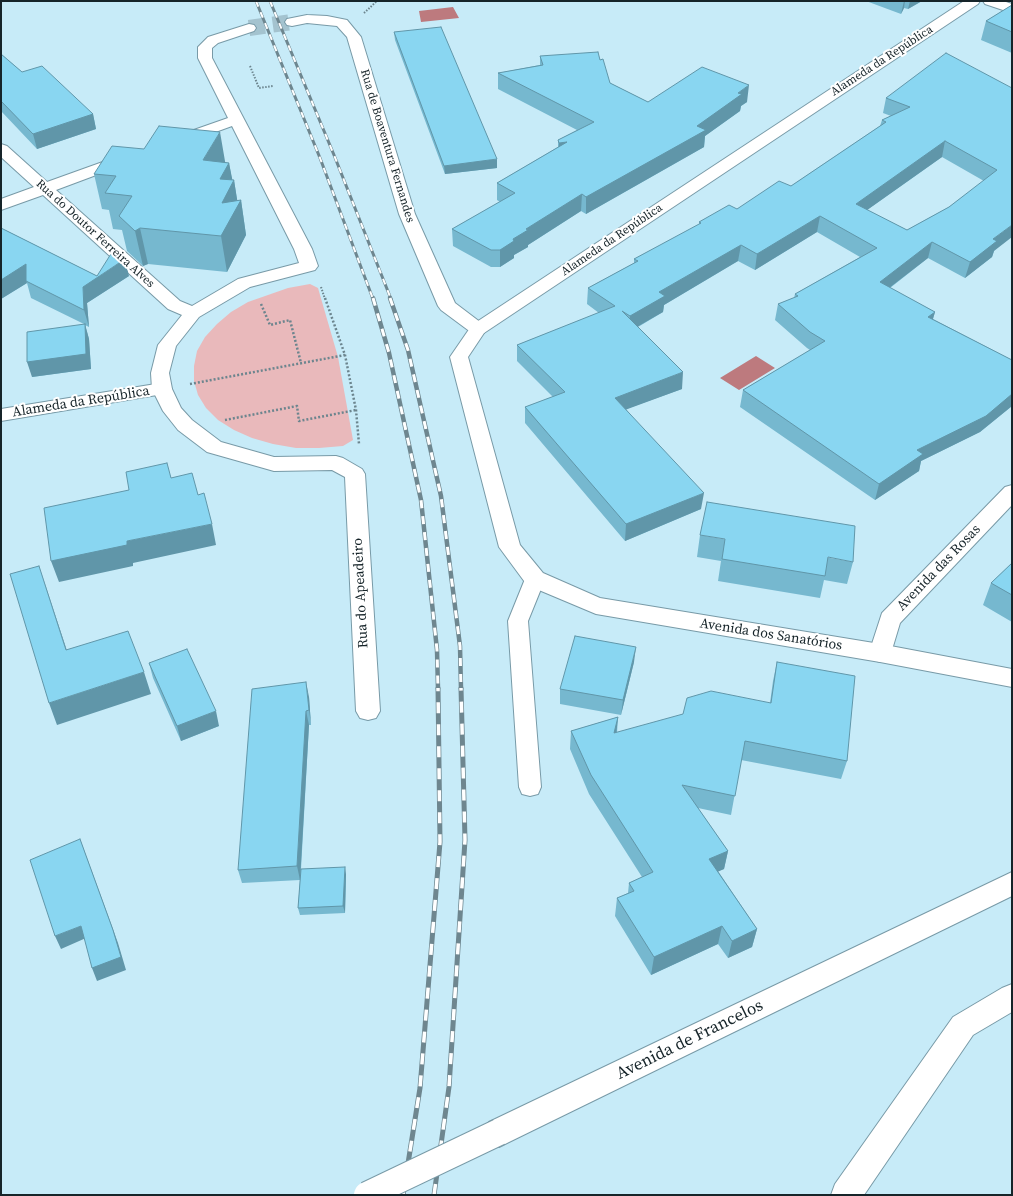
<!DOCTYPE html>
<html>
<head>
<meta charset="utf-8">
<style>
  body { margin:0 }
  #map { position:relative; width:1013px; height:1196px; overflow:hidden; background:#c7ebf8; font-family:"Source Serif 4",serif }
  canvas { display:block }
  .frame { position:absolute; inset:0; border:2px solid #162429; pointer-events:none }
</style>
</head>
<body>
<div id="map">
<canvas width="1013" height="1196"></canvas>
<div class="frame"></div>
</div>
<script>
const context = document.querySelector('canvas').getContext('2d');
context.lineJoin = 'round';
function fill(path, color) {
  context.fillStyle = color;
  context.fill(path, 'evenodd');
}
function poly(rows) {
  const path = new Path2D();
  for (const r of rows) {
    path.moveTo(r[0], r[1]);
    for (let i = 2; i < r.length; i += 2) path.lineTo(r[i], r[i + 1]);
  }
  return path;
}
function strokePath(path, color, width, dash) {
  context.strokeStyle = color;
  context.lineWidth = width;
  context.lineCap = dash ? 'butt' : 'round';
  context.setLineDash(dash || []);
  context.stroke(path);
}
function drawText(font, color, halo, rows, align = 'center') {
  context.font = font + ' "Source Serif 4",serif';
  context.lineWidth = 4;
  context.setLineDash([]);
  context.textBaseline = 'middle';
  context.strokeStyle = halo;
  context.fillStyle = color;
  for (const [text, x, y, turn = 0] of rows) {
    context.save();
    context.translate(x, y);
    context.rotate((+turn || 0) * Math.PI / 180);
    context.textAlign = isNaN(turn) ? turn : align;
    if (halo) context.strokeText(text, 0, 0);
    context.fillText(text, 0, 0);
    context.restore();
  }
}
fill(poly([
  [310,284,318,288,338,357,353,440,343,446,319,448,296,448,273,444,252,438,234,430,218,420,206,408,198,395,194,381,194,366,197,351,205,337,217,324,231,312,248,302,288,288]
]), '#e9b9bb');
fill(poly([
  [453,7,459,18,421,22,419,11],
  [756,356,775,368,739,390,720,378]
]), '#bd7a7e');
strokePath(poly([
  [249,28,292,22]
]), '#a4c3cf', 16, [16, 8]);
const lane = poly([
  [535,572,542,574,545,579,528,621,541,787,538,794,530,796,522,794,519,787,508,621,525,579,528,574,535,572]
]);
const street = poly([
  [983,1,1003,1,1012,4,1012,13,985,4,983,1],
  [307,15,327,16,347,20,361,37,415,214,455,303,484,325,487,329,484,333,478,335,472,333,441,310,438,306,399,214,347,37,337,26,307,23,292,26,287,25,285,22,287,19,307,15],
  [249,24,254,25,256,28,254,31,218,43,212,48,212,58,312,249,318,266,315,270,250,287,199,317,176,346,169,373,172,389,181,408,192,420,221,442,274,457,336,456,343,458,362,469,365,474,380,711,376,718,368,720,360,718,356,711,345,477,332,470,274,471,267,469,207,452,178,430,163,411,152,389,151,373,158,345,182,315,168,309,43,195,1,210,1,199,34,187,1,157,1,144,7,146,47,182,125,154,131,156,133,159,131,162,56,190,180,301,192,306,238,279,299,263,294,249,232,126,177,146,171,144,169,141,171,138,228,118,198,58,198,47,208,37,249,24],
  [1012,485,1012,505,900,623,891,653,888,659,880,662,872,659,869,653,882,613,1005,487,1012,485],
  [1012,984,1012,1012,973,1035,864,1195,831,1195,835,1184,953,1017,1002,988,1012,984]
]);
const secondary = poly([
  [964,1,980,1,978,4,484,333,468,357,520,545,543,573,600,598,880,644,1012,669,1012,687,880,662,596,614,527,585,499,547,450,357,472,325,964,1],
  [162,383,169,385,172,389,169,393,1,421,1,409,162,383],
  [1012,872,1012,896,509,1142,499,1147,489,1142,484,1132,489,1122,1012,872]
]);
strokePath(lane, '#789aa7', 2);
strokePath(street, '#789aa7', 2);
strokePath(secondary, '#789aa7', 2);
strokePath(poly([
  [364,13,377,1],
  [250,66,259,88,273,86],
  [321,287,325,299]
]), '#6c858e', 2, [1.5, 1.5]);
strokePath(poly([
  [325,298,345,355,356,410,359,444],
  [261,304,270,325,290,320,301,363],
  [190,384,345,355],
  [225,420,297,406,299,421,356,410]
]), '#6c858e', 2.5, [2, 2]);
fill(lane, '#fff');
fill(street, '#fff');
fill(secondary, '#fff');
const railFar2 = poly([
  [256,1,320,158,373,299],
  [270,1,334,155,391,299]
]);
const railFar1 = poly([
  [373,298,389,353,421,500,437,650,438,689],
  [390,298,408,350,441,496,460,646,461,689]
]);
const rail = poly([
  [403,1195,420,1088,440,842,438,688],
  [434,1195,449,1087,465,840,461,688]
]);
strokePath(railFar2, '#6e868f', 3);
strokePath(railFar1, '#6e868f', 4.5);
strokePath(rail, '#6e868f', 5);
strokePath(railFar2, '#fff', 2, [6]);
strokePath(railFar1, '#fff', 3, [8]);
strokePath(rail, '#fff', 3.5, [11]);
const secondaryBridge = poly([
  [367,1195,499,1132]
]);
strokePath(secondaryBridge, '#789aa7', 28, []);
strokePath(secondaryBridge, '#fff', 26);
fill(poly([
  [866,1,922,1,908,9,904,8,901,14],
  [1012,5,1012,53,981,40,986,21],
  [394,32,497,168,445,174,395,40],
  [1,54,22,72,93,114,96,129,37,149,1,111],
  [540,56,610,83,648,102,747,102,741,106,740,111,705,136,704,147,586,214,581,211,528,245,528,247,514,255,514,258,500,267,491,267,453,246,452,229,500,202,497,200,497,183,558,147,558,140,577,130,498,89,498,73,540,65],
  [1012,88,994,251,992,257,965,278,928,258,890,288,935,312,933,319,1012,360,1012,406,980,432,921,461,919,471,875,500,740,407,743,390,810,350,807,348,775,320,778,304,794,298,795,294,860,257,817,232,755,270,738,261,664,305,663,312,638,327,682,389,626,409,701,509,625,541,525,423,525,407,553,397,517,361,517,345,599,313,587,304,588,288,634,263,634,259,699,225,699,222,737,209,791,186,880,126,882,120,891,116,883,113,886,98],
  [942,157,984,181,949,207,907,230,867,210],
  [225,162,229,163,232,180,234,180,237,200,241,200,246,235,227,272,148,264,143,266,127,251,122,230,113,229,109,210,102,209,94,174],
  [1,228,97,276,129,276,87,303,89,327,85,325,89,339,91,369,32,377,84,324,31,298,27,283,1,299],
  [700,535,853,562,847,584,824,580,820,598,718,581,721,561,697,557],
  [1012,563,1012,622,983,605,991,583],
  [634,662,621,715,560,704,560,689],
  [777,662,847,761,841,779,741,760,731,815,698,808,728,851,724,869,718,871,757,929,752,947,728,958,718,944,651,975,615,916,617,898,628,893,629,883,642,877,589,794,570,749,571,731,618,717,617,733,770,703,773,681],
  [149,663,219,726,181,741,153,678],
  [309,697,311,725,309,725,301,869,346,874,345,913,300,915,298,908,300,880,242,883,238,870]
]), '#76b8cf');
fill(poly([
  [904,1,905,1,904,8,901,14],
  [910,1,922,1,908,9],
  [749,85,747,102,741,106,740,111,705,136,704,147,586,214,586,197,697,126,738,93],
  [93,114,96,129,37,149,33,134],
  [220,132,226,167,203,160],
  [945,141,942,157,853,220,856,204],
  [567,142,558,160,559,143],
  [497,159,497,168,445,174,444,166],
  [229,163,233,183,234,180,238,205,241,200,246,235,227,272,221,236,222,203,220,179],
  [582,194,581,211,528,245,528,247,514,255,514,258,500,267,500,250,526,229],
  [820,216,817,232,755,270,757,254],
  [1012,225,1012,237,994,251,992,257,965,278,970,262,993,239],
  [140,228,148,264,143,266,135,231],
  [932,242,928,258,876,298,880,282],
  [741,245,738,261,664,305,663,312,628,332,630,316,659,292],
  [125,259,129,276,87,303,89,327,84,310,83,287],
  [26,264,26,281,27,283,1,299,1,280],
  [935,312,930,328,928,317],
  [85,324,89,339,91,369,32,377,27,362],
  [683,372,682,389,614,414,615,398],
  [1012,394,1012,406,980,432,921,461,919,471,875,500,879,484,917,450],
  [704,493,701,509,625,541,626,524],
  [212,524,216,545,133,563,133,566,59,582,51,561,127,541],
  [39,566,46,587,74,672,66,650],
  [636,647,634,662,621,715,623,700],
  [144,672,151,694,57,725,49,703],
  [306,682,309,697,311,725,309,710],
  [216,711,219,726,181,741,177,726],
  [306,711,309,725,300,880,297,866],
  [618,717,616,736,614,733],
  [80,839,118,943,126,970,97,981,92,968],
  [728,851,724,869,706,877,709,859],
  [345,867,346,874,345,913,343,906],
  [81,926,86,938,61,949,55,936],
  [722,926,718,944,651,975,654,957],
  [757,929,752,947,728,958,732,941]
]), '#6096a9');
const building = poly([
  [1012,5,1012,32,986,21,1012,5],
  [441,27,497,159,444,166,394,32,441,27],
  [598,52,600,60,603,59,610,83,648,102,702,67,749,85,738,93,742,94,697,126,706,130,586,197,582,194,526,229,528,230,513,239,514,241,500,250,491,250,452,229,515,193,497,183,567,142,559,143,558,140,594,122,498,73,543,65,540,56,598,52],
  [946,53,1012,88,1012,225,993,239,997,241,970,262,932,242,880,282,935,312,928,317,1012,360,1012,394,986,416,917,450,923,454,879,484,743,390,825,341,810,332,778,304,798,296,795,294,877,248,820,216,757,254,741,245,659,292,665,296,630,316,622,311,683,372,615,398,704,493,626,524,525,407,565,392,517,345,615,306,588,288,638,261,634,259,701,223,699,222,729,205,737,209,779,181,791,186,886,122,882,120,910,107,886,98,946,53],
  [945,141,997,170,949,207,907,230,856,204,945,141],
  [1,54,22,72,42,66,93,114,33,134,1,101,1,54],
  [159,126,220,132,203,160,229,163,220,179,234,180,222,203,241,200,221,236,140,228,135,231,119,216,132,196,105,193,116,176,94,174,112,146,144,149,159,126],
  [1,228,97,276,114,249,125,259,83,287,84,310,26,281,26,264,1,280,1,228],
  [85,324,86,354,27,362,27,332,85,324],
  [167,463,171,478,192,473,198,495,204,493,212,524,127,541,127,545,51,561,44,508,129,490,126,472,167,463],
  [707,502,855,526,853,562,828,557,825,576,722,559,725,539,700,535,707,502],
  [1012,563,1012,595,991,583,1012,563],
  [39,566,66,650,128,631,144,672,49,703,10,574,39,566],
  [575,636,636,647,623,700,560,689,575,636],
  [187,649,216,711,177,726,149,663,187,649],
  [777,662,855,676,847,761,745,741,735,796,682,785,728,851,709,859,757,929,732,941,722,926,654,957,617,898,634,891,629,883,653,872,591,775,571,731,618,717,614,733,683,714,687,698,711,691,771,703,777,662],
  [306,682,309,710,306,711,297,866,238,870,252,689,306,682],
  [80,839,113,930,121,957,92,968,81,926,55,936,30,860,80,839],
  [345,867,343,906,298,908,301,869,345,867]
]);
fill(building, '#89d6f1');
strokePath(building, '#6096a9', 1);
drawText('12px', '#162429', '#fff', [
  ["Alameda da República",882,61,-33],
  ["Rua de Boaventura Fernandes",387,146,73],
  ["Rua do Doutor Ferreira Alves",95,234,42],
  ["Alameda da República",612,240,-34]
]);
drawText('14px', '#162429', '#fff', [
  ["Alameda da República",81,402,-9],
  ["Avenida das Rosas",939,568,-46],
  ["Rua do Apeadeiro",361,593,-93],
  ["Avenida dos Sanatórios",771,635,9]
]);
drawText('17px', '#162429', '#fff', [
  ["Avenida de Francelos",690,1040,-26]
]);
</script>
</body>
</html>
